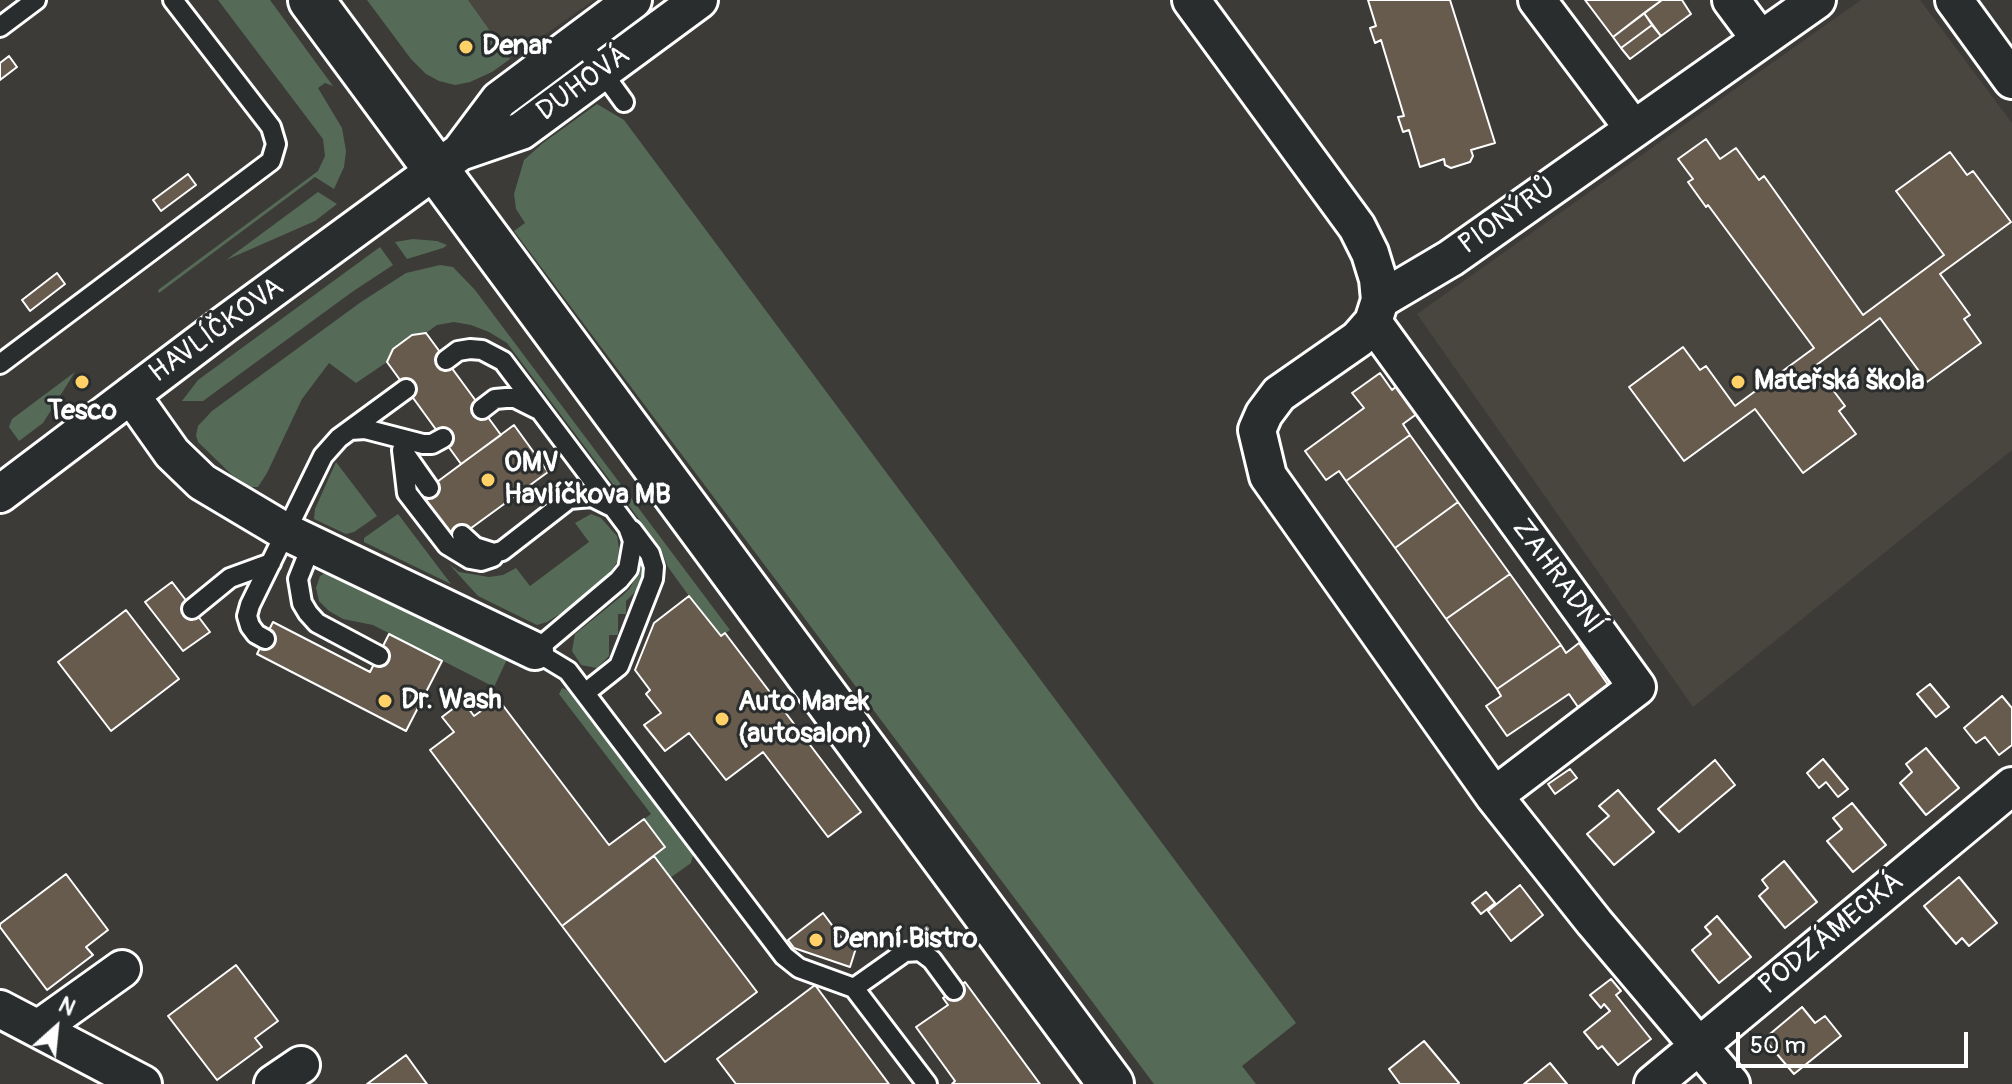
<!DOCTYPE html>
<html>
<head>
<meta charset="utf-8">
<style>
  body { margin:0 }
  #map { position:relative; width:2012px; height:1084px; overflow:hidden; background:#3c3b38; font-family:Pangolin,sans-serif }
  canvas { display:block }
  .north { position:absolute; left:16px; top:988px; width:80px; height:80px; -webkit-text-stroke:6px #2a2d2e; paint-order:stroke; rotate:27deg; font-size:22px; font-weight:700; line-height:32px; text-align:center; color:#fff }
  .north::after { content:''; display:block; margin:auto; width:28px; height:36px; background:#fff; clip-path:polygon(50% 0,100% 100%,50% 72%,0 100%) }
  .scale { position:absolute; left:1736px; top:1032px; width:232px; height:36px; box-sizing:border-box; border:4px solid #fff; border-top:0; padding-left:10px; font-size:24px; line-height:28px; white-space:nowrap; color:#fff; -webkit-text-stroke:6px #2a2d2e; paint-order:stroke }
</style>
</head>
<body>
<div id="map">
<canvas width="2012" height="1084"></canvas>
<div class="north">N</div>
<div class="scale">50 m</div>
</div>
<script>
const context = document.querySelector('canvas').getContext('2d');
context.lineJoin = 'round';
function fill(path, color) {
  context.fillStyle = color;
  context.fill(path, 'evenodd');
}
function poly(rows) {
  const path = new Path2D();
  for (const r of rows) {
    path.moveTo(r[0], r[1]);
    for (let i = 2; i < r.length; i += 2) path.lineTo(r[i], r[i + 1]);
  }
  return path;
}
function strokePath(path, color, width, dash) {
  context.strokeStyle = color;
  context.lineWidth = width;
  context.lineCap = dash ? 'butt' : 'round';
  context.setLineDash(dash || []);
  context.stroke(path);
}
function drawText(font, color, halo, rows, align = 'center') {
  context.font = font + ' Pangolin,sans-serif';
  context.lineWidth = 6;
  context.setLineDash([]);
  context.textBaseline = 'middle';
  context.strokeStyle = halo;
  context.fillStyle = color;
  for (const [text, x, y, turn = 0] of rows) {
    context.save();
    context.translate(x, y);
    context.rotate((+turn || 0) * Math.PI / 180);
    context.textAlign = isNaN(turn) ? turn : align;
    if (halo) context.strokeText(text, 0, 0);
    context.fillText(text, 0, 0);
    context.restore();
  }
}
fill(poly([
  [368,0,594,0,492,72],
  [1861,0,1920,0,2012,123,2012,450,1693,707,1417,314]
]), '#49453f');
fill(poly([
  [218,0,270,0,333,86,325,83,318,88,342,128,346,151,344,167,334,189,315,177,159,293,158,290,318,171,325,156,323,139],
  [367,0,468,0,510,59,492,72,470,82,455,85,439,81,426,74,411,59],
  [597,104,624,120,1296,1023,1242,1066,1256,1084,1154,1084,514,231,525,223,516,209,514,194,524,160,543,143],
  [318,192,337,204,315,221,226,260],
  [413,239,437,241,447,245,443,248,407,259,395,242],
  [380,247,393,265,352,292,203,401,182,401,198,380],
  [440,265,453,267,475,290,730,630,721,636,689,596,668,567,660,547,507,343,489,332,471,325,454,322,437,325,426,333,412,335,393,349,387,362,356,383,329,363,302,399,267,473,258,487,251,487,232,475,198,442,196,435,198,426,212,411,361,302,406,273],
  [75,372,43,423,19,441,9,427,12,419],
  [336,462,377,516,354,532,346,534,314,519,315,509],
  [398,514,451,584,364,542,364,538],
  [591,514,601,518,617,536,619,549,617,562,609,574,566,610,547,622,537,625,478,596,449,564,459,572,489,577,503,575,516,568,530,586,589,542,575,523],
  [641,567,644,568,641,586,626,601,626,614,618,614,618,635,609,635,609,656,597,668,581,665,572,651,575,634,623,595,630,588],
  [330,570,509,655,494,687,373,625,343,619,329,611,319,601,316,588,320,576],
  [562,688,567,690,693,855,691,863,670,878,654,856,665,847,644,819,651,814,559,694]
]), '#556b57');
const building = poly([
  [1368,0,1450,0,1495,143,1471,150,1473,156,1470,162,1451,168,1445,165,1444,159,1420,167,1409,130,1403,132,1398,117,1404,116,1381,40,1375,43,1370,28,1376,26,1368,0],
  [1585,0,1662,0,1613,37,1585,0],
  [1662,0,1682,0,1691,14,1661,36,1644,13,1662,0],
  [1644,13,1652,25,1621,48,1613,37,1644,13],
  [1652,25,1661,36,1630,59,1621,48,1652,25],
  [9,56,17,67,0,80,0,63,9,56],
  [1706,139,1720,159,1736,148,1759,180,1764,176,1863,315,1944,255,1896,191,1950,152,1967,175,1973,171,2011,222,1940,274,1970,315,1964,319,1981,343,1927,382,1880,318,1815,366,1845,406,1839,411,1856,434,1803,473,1755,409,1684,461,1629,387,1683,347,1700,370,1706,366,1735,406,1814,348,1708,205,1706,207,1688,182,1693,179,1678,159,1706,139],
  [188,174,196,185,161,211,153,200,188,174],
  [57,273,65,284,30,311,22,300,57,273],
  [426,333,501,435,461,464,387,362,393,349,412,335,426,333],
  [1380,373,1392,390,1398,385,1418,413,1403,424,1410,435,1346,481,1339,471,1326,480,1305,451,1364,408,1352,393,1380,373],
  [514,425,548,472,452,542,418,496,514,425],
  [1410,435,1458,502,1395,548,1346,481,1410,435],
  [1458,502,1510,574,1446,619,1395,548,1458,502],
  [1510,574,1561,645,1497,689,1446,619,1510,574],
  [172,582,210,632,183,651,145,602,172,582],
  [689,596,721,636,725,633,861,812,828,837,763,752,726,780,689,733,665,751,644,725,661,713,646,694,650,690,635,670,654,623,689,596],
  [126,610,179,679,111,731,58,662,126,610],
  [273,622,370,672,389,634,442,661,406,731,257,654,273,622],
  [1579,643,1611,689,1580,710,1569,694,1507,736,1486,706,1501,696,1497,689,1561,645,1566,653,1579,643],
  [1930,684,1949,707,1936,717,1917,694,1930,684],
  [2002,696,2012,708,2012,745,1999,755,1985,737,1976,743,1964,728,2002,696],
  [498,699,609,845,644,819,665,847,562,926,430,750,454,732,442,717,463,701,474,716,498,699],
  [1926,748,1959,788,1926,815,1900,783,1912,772,1906,764,1926,748],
  [1823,759,1848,789,1838,797,1826,782,1819,788,1807,773,1823,759],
  [1715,760,1735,785,1679,832,1658,809,1715,760],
  [1570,769,1577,778,1555,794,1548,784,1570,769],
  [1618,790,1654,832,1614,865,1587,834,1609,816,1599,806,1618,790],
  [1852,803,1886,845,1853,872,1827,841,1842,829,1833,818,1852,803],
  [654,856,757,992,665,1062,562,926,654,856],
  [1784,861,1817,902,1785,928,1759,896,1768,888,1762,880,1784,861],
  [66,874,108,930,86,947,93,955,47,990,0,927,0,924,66,874],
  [1959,877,1997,923,1969,946,1962,938,1956,944,1924,906,1959,877],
  [1520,885,1543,915,1511,941,1488,911,1520,885],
  [1486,892,1495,903,1481,914,1472,903,1486,892],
  [823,913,846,944,851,941,856,948,850,967,794,948,788,940,823,913],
  [1717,916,1751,957,1719,983,1692,950,1711,934,1705,927,1717,916],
  [236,965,278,1021,255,1038,262,1047,217,1080,168,1016,236,965],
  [1611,979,1621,991,1616,995,1651,1039,1618,1065,1602,1046,1598,1049,1584,1032,1610,1011,1604,1004,1601,1008,1590,995,1611,979],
  [965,982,1040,1084,952,1084,955,1081,916,1027,948,1005,943,998,965,982],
  [815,985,889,1084,736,1084,717,1059,815,985],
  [1802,1007,1815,1023,1825,1016,1841,1036,1794,1074,1764,1039,1802,1007],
  [1424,1041,1459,1083,1458,1084,1400,1084,1389,1069,1424,1041],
  [406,1055,427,1084,367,1084,406,1055],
  [1550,1063,1567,1084,1524,1084,1550,1063]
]);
fill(building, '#675b4e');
strokePath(building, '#fff', 2);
const service = poly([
  [0,27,36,0],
  [579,40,624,102],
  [446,360,458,351,470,349,482,350,503,361,628,527,633,541,628,569,619,580,535,651,568,671,784,956,799,968,854,988,905,952,920,951,932,960,954,990],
  [0,364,271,161,276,144,271,127,173,0],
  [482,409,495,399,506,398,515,398,537,409],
  [350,430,365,429,423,444,432,444,443,438],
  [402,450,407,493,447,545,470,559,481,561,493,557],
  [403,451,429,488],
  [462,535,475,547,494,553,502,551,569,499,592,497,610,506],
  [312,544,298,579,302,603,308,613,317,623,379,656],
  [192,609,230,578,271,563],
  [265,639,256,634,250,626,247,616,250,605,323,456,339,438,406,389],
  [585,693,619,666,653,579,654,567,650,554,632,530],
  [854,988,927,1084]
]);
const minor = poly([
  [1191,0,1357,227,1370,253,1378,279,1380,300,1373,322,1358,339,1279,394,1264,414,1257,430,1268,476,1494,796,1594,922,1731,1084],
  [1537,0,1633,128],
  [1731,0,1760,39],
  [1954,0,2012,80],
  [460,152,499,100,633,0],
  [1380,300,1451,258,1817,0],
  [1373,322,1637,687,1494,796],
  [131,395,172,453,202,482,286,532,535,651],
  [0,494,225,324,460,152,521,131,699,0],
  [0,1009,143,1084],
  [38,1029,122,969],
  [273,1084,301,1065],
  [1653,1084,2012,786]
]);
const primary = poly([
  [311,0,1111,1084]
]);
strokePath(service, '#fff', 24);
strokePath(minor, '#fff', 42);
strokePath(primary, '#fff', 50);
strokePath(service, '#2a2d2e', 18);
strokePath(minor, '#2a2d2e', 36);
strokePath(primary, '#2a2d2e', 44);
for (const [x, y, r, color] of [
  [466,47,8,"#ffd166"],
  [82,382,8,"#ffd166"],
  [1738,382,8,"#ffd166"],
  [488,480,8,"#ffd166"],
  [385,701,8,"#ffd166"],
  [722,719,8,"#ffd166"],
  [816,940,8,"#ffd166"]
]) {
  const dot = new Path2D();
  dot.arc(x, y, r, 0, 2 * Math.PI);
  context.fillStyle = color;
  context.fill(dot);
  strokePath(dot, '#2a2d2e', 3);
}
drawText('bold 28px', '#fff', '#2a2d2e', [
  ["Denar",482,47],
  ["Mateřská škola",1754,382],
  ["Tesco",82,412,"center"],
  ["OMV",504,464],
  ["Havlíčkova MB",504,496],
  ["Dr. Wash",401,701],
  ["Auto Marek",738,703],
  ["(autosalon)",738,735],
  ["Denní Bistro",832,940]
], 'left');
drawText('28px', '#fff', '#2a2d2e', [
  ["DUHOVÁ",584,84,-36],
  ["PIONÝRŮ",1508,217,-35],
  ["HAVLÍČKOVA",217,331,-36],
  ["ZAHRADNÍ",1557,577,54],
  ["PODZÁMECKÁ",1832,934,-39]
]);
</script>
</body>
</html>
